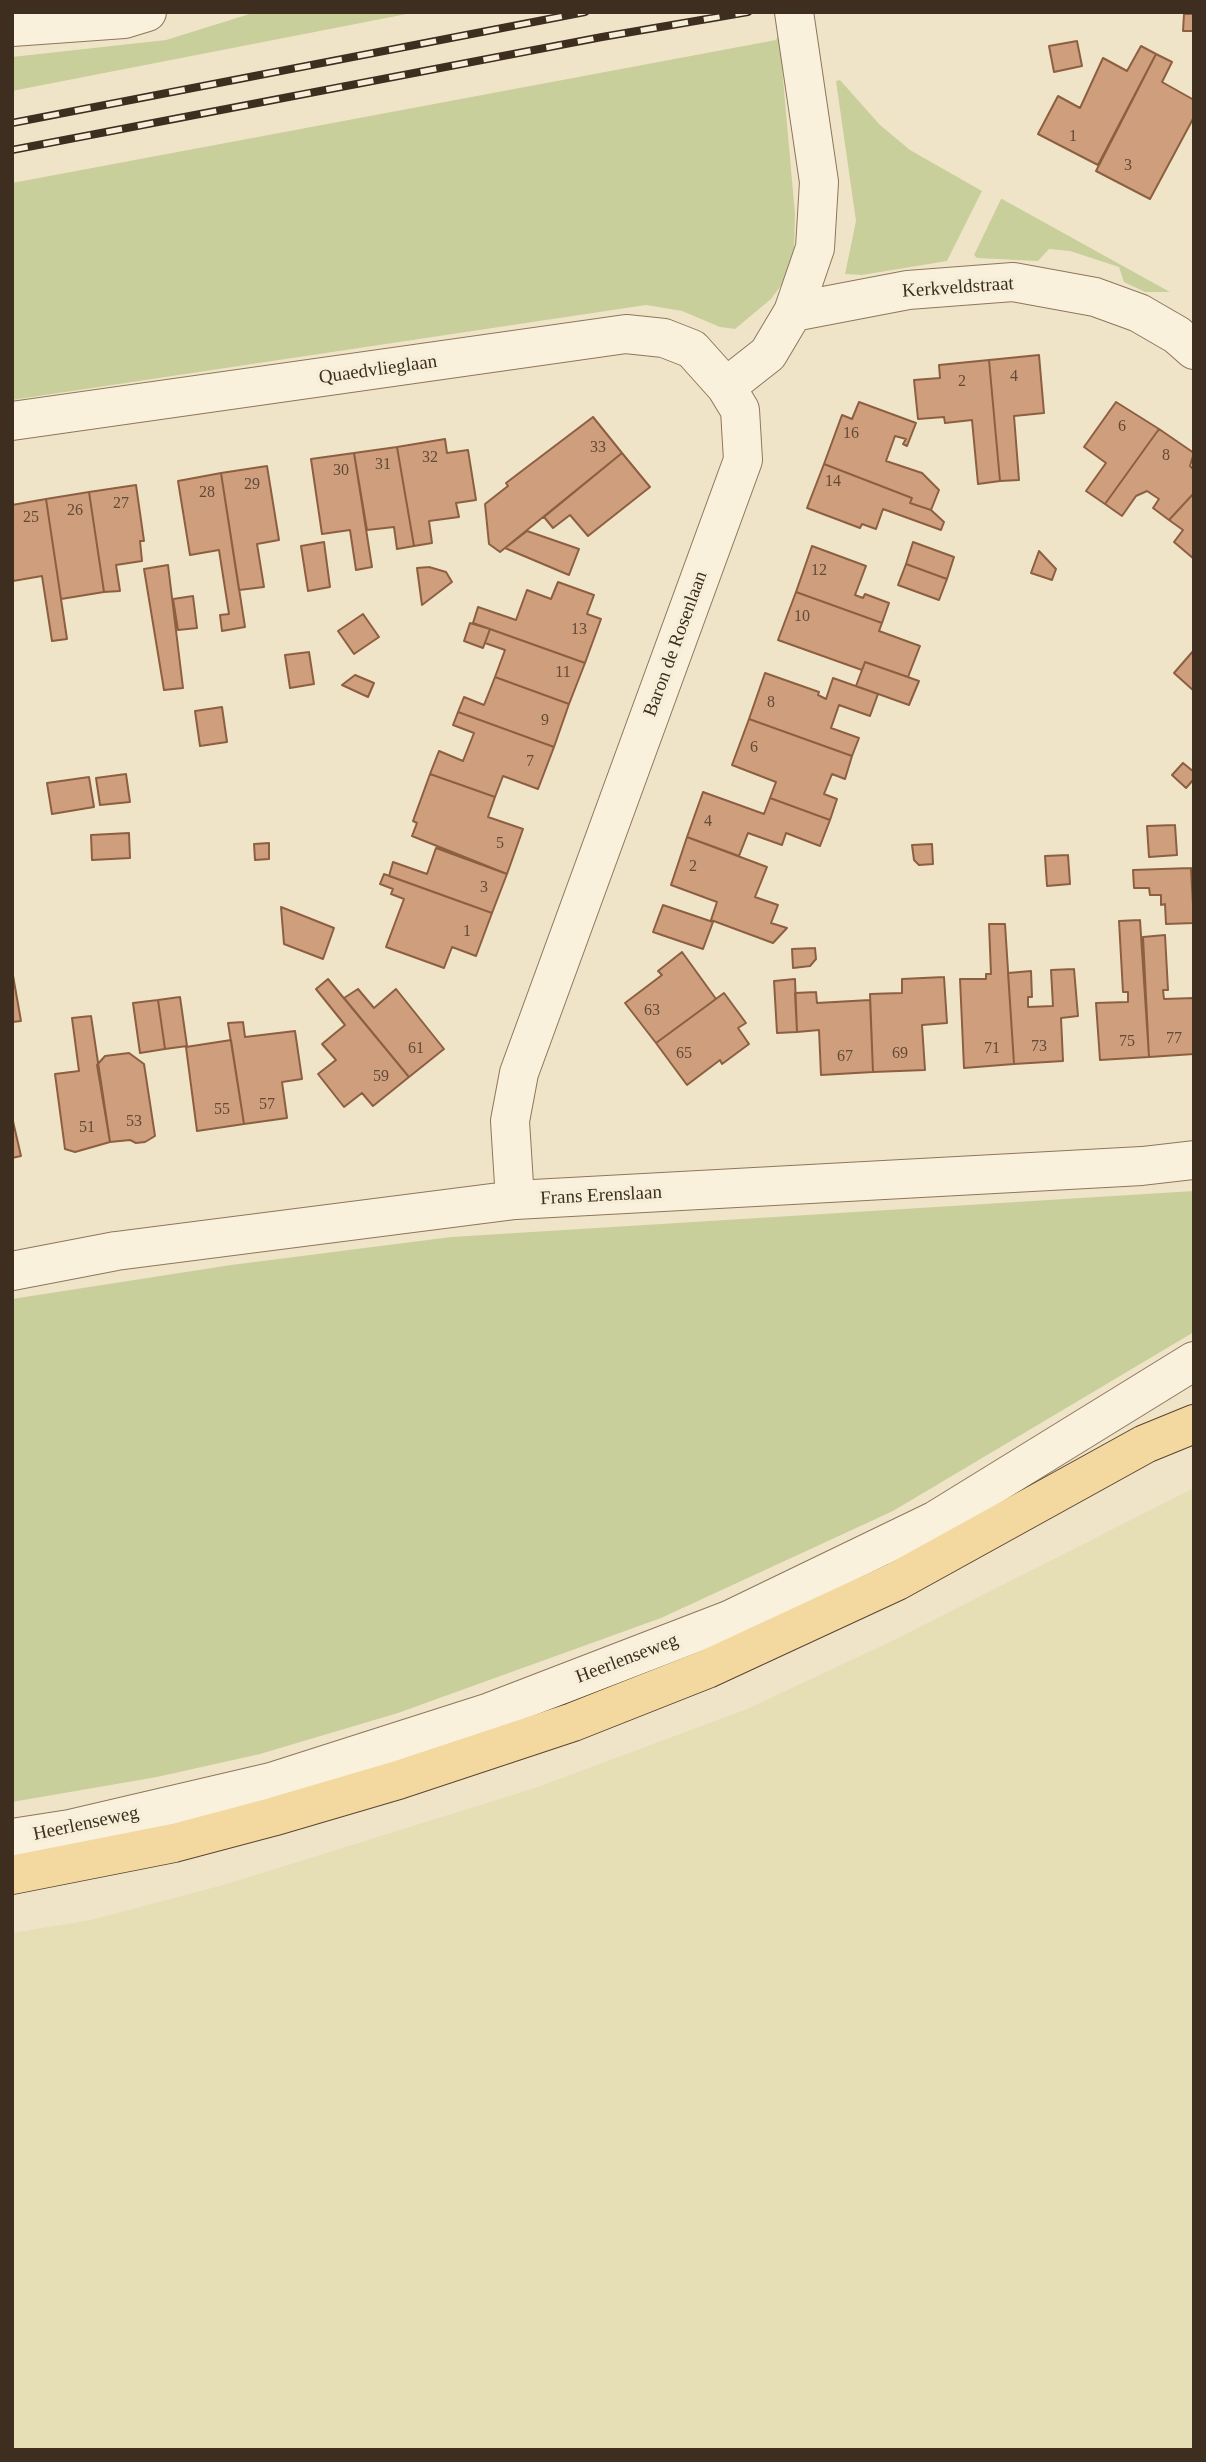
<!DOCTYPE html>
<html>
<head>
<meta charset="utf-8">
<style>
  body { margin:0 }
  #map { position:relative; width:1206px; height:2462px; overflow:hidden; background:#f0e4c8; font-family:"Times New Roman",serif }
  canvas { display:block }
  .frame { position:absolute; inset:0; border:14px solid #3d2e20; pointer-events:none }
</style>
</head>
<body>
<div id="map">
<canvas width="1206" height="2462"></canvas>
<div class="frame"></div>
</div>
<script>
const context = document.querySelector('canvas').getContext('2d');
context.lineJoin = 'round';
function fill(path, color) {
  context.fillStyle = color;
  context.fill(path, 'evenodd');
}
function poly(rows) {
  const path = new Path2D();
  for (const r of rows) {
    path.moveTo(r[0], r[1]);
    for (let i = 2; i < r.length; i += 2) path.lineTo(r[i], r[i + 1]);
  }
  return path;
}
function strokePath(path, color, width, dash) {
  context.strokeStyle = color;
  context.lineWidth = width;
  context.lineCap = dash ? 'butt' : 'round';
  context.setLineDash(dash || []);
  context.stroke(path);
}
function drawText(font, color, halo, rows, align = 'center') {
  context.font = font + ' "Times New Roman",serif';
  context.lineWidth = 7;
  context.setLineDash([]);
  context.textBaseline = 'middle';
  context.strokeStyle = halo;
  context.fillStyle = color;
  for (const [text, x, y, turn = 0] of rows) {
    context.save();
    context.translate(x, y);
    context.rotate((+turn || 0) * Math.PI / 180);
    context.textAlign = isNaN(turn) ? turn : align;
    if (halo) context.strokeText(text, 0, 0);
    context.fillText(text, 0, 0);
    context.restore();
  }
}
fill(poly([
  [1194,1488,1194,2450,12,2450,12,1933,91,1920,227,1884,538,1787,747,1709,892,1641]
]), '#e6deb5');
fill(poly([
  [256,12,417,12,12,91,12,57,166,40],
  [779,33,795,214,794,252,782,284,771,299,735,329,720,327,682,311,646,305,12,400,12,183,776,40],
  [840,80,880,125,910,150,982,191,947,261,862,275,845,274,856,221,836,81],
  [1001,199,1002,199,1170,292,1145,292,1124,282,1119,267,1070,251,1049,249,1038,261,977,258,974,255],
  [1194,1191,1194,1332,893,1511,661,1618,398,1713,260,1754,157,1777,12,1802,12,1299,231,1265,451,1237]
]), '#c9cf9b');
const building = poly([
  [1184,14,1194,14,1194,31,1183,31,1184,14],
  [1077,41,1082,66,1054,72,1049,46,1077,41],
  [1141,46,1156,54,1098,165,1038,134,1058,96,1080,108,1103,58,1127,71,1141,46],
  [1156,54,1172,62,1162,82,1194,100,1194,117,1150,199,1096,171,1156,54],
  [1039,355,1044,413,1014,416,1019,480,1000,481,989,360,1039,355],
  [989,360,1000,481,978,484,972,420,945,423,944,417,918,419,914,380,940,378,939,365,989,360],
  [859,402,916,423,907,446,903,444,906,439,895,436,886,461,922,473,939,490,931,510,910,503,912,498,824,464,842,415,852,419,859,402],
  [1116,402,1159,429,1105,504,1086,491,1106,463,1084,447,1116,402],
  [593,417,622,453,500,552,489,544,485,504,508,486,506,483,593,417],
  [1159,429,1194,453,1190,466,1194,470,1194,493,1169,520,1153,508,1159,499,1147,491,1136,496,1122,516,1105,504,1159,429],
  [445,439,447,453,468,450,476,500,456,503,459,517,429,521,432,543,414,546,397,447,445,439],
  [397,447,414,546,397,549,394,527,367,530,354,453,397,447],
  [354,453,372,567,356,570,350,530,322,534,311,459,354,453],
  [622,453,650,487,588,536,570,515,553,528,544,517,622,453],
  [824,464,912,498,910,503,931,510,944,522,941,530,883,509,876,529,862,524,860,528,807,508,824,464],
  [267,466,279,540,257,544,264,587,239,590,221,473,267,466],
  [221,473,245,627,222,631,220,615,229,614,219,550,190,555,178,481,221,473],
  [136,485,144,541,140,541,142,561,116,565,120,591,104,592,89,492,136,485],
  [89,492,104,592,61,599,46,499,89,492],
  [1194,493,1194,559,1174,542,1183,530,1169,520,1194,493],
  [46,499,67,639,52,641,42,576,13,581,12,578,12,505,46,499],
  [527,531,579,549,569,575,505,548,527,531],
  [324,542,330,587,308,591,301,546,324,542],
  [913,542,954,557,947,579,906,564,913,542],
  [812,546,866,566,855,595,863,598,865,594,889,603,882,623,796,592,812,546],
  [1039,551,1056,569,1052,580,1031,573,1039,551],
  [906,564,947,579,939,600,898,585,906,564],
  [168,565,183,688,164,690,144,569,168,565],
  [429,567,446,572,452,582,422,605,417,568,429,567],
  [558,582,594,595,587,614,601,619,585,663,473,623,478,607,516,620,527,590,551,599,558,582],
  [796,592,882,623,879,631,920,646,908,677,865,662,862,670,778,640,796,592],
  [193,596,197,628,178,630,173,599,193,596],
  [363,614,379,637,354,654,338,631,363,614],
  [470,623,490,629,483,648,464,641,470,623],
  [490,629,585,663,569,704,495,677,505,650,485,643,490,629],
  [1194,650,1194,691,1174,673,1194,650],
  [309,652,314,684,290,688,285,655,309,652],
  [865,662,919,681,909,705,856,686,865,662],
  [765,673,819,692,818,695,826,699,833,678,878,694,870,716,839,705,831,728,859,738,852,756,749,719,765,673],
  [355,675,374,683,368,697,342,685,355,675],
  [495,677,569,704,554,747,458,712,464,697,484,705,495,677],
  [222,707,227,742,200,746,195,711,222,707],
  [458,712,554,747,538,789,503,776,495,797,430,774,439,751,463,761,474,733,453,725,458,712],
  [749,719,852,756,845,779,832,774,824,794,837,799,830,820,770,798,776,782,732,765,749,719],
  [1183,763,1194,772,1194,779,1186,788,1172,775,1183,763],
  [126,774,130,802,100,805,96,778,126,774],
  [430,774,495,797,488,817,523,829,507,874,412,836,417,823,413,821,430,774],
  [89,777,94,807,52,814,47,783,89,777],
  [703,792,764,814,770,798,830,820,820,846,786,833,782,845,748,833,739,856,687,837,703,792],
  [1175,825,1177,855,1149,857,1147,826,1175,825],
  [129,833,130,858,92,860,91,835,129,833],
  [687,837,767,867,755,897,778,905,771,923,787,928,773,943,711,920,717,902,671,885,687,837],
  [269,843,269,859,255,860,254,844,269,843],
  [932,844,933,864,919,865,914,860,912,845,932,844],
  [436,848,507,874,492,913,389,876,393,862,427,874,436,848],
  [1068,855,1070,884,1047,886,1045,856,1068,855],
  [1191,868,1194,923,1166,924,1165,904,1161,905,1161,895,1150,895,1149,888,1134,888,1133,870,1191,868],
  [384,874,492,913,476,956,452,947,444,968,386,947,404,899,391,894,393,889,380,884,384,874],
  [663,905,713,922,703,949,653,932,663,905],
  [281,907,334,928,323,959,284,944,281,907],
  [1140,920,1149,1057,1100,1060,1096,1003,1128,1002,1128,992,1123,992,1119,921,1140,920],
  [989,924,1005,924,1014,1064,964,1068,960,979,986,979,986,974,991,974,989,924],
  [1165,935,1168,990,1163,990,1164,999,1194,998,1194,1054,1149,1057,1143,937,1165,935],
  [815,948,816,959,810,966,793,968,792,949,815,948],
  [682,952,716,999,656,1043,625,1003,662,975,658,971,682,952],
  [1074,969,1078,1016,1061,1018,1063,1061,1014,1064,1008,973,1031,971,1032,997,1028,997,1028,1007,1053,1006,1051,970,1074,969],
  [12,970,21,1021,12,1022,12,970],
  [944,977,947,1023,922,1025,925,1070,873,1072,870,994,902,993,902,979,944,977],
  [328,979,409,1077,373,1106,362,1093,344,1107,318,1074,336,1060,322,1044,345,1025,316,989,328,979],
  [795,979,797,1032,777,1033,774,981,795,979],
  [358,989,374,1008,396,989,444,1049,409,1077,344,998,358,989],
  [816,992,817,1003,870,1000,873,1072,821,1075,819,1030,797,1032,795,993,816,992],
  [724,993,746,1023,738,1028,749,1044,722,1064,720,1060,687,1085,656,1043,724,993],
  [180,997,187,1046,165,1049,158,1000,180,997],
  [158,1000,165,1049,140,1053,133,1003,158,1000],
  [91,1016,110,1142,75,1152,65,1149,55,1074,79,1071,72,1018,91,1016],
  [243,1022,245,1037,295,1031,302,1079,282,1082,287,1118,244,1124,228,1023,243,1022],
  [231,1040,244,1124,197,1131,186,1047,231,1040],
  [129,1053,144,1064,155,1136,145,1142,136,1143,130,1140,110,1142,97,1065,105,1056,129,1053],
  [12,1117,21,1156,12,1158,12,1117]
]);
fill(building, '#cf9f7d');
strokePath(building, '#8d5f41', 2);
const minor = poly([
  [12,27,124,19,147,12],
  [793,312,908,290,1013,282,1095,297,1139,313,1177,335,1194,350],
  [12,421,626,334,664,338,692,349,726,387],
  [515,1200,510,1121,519,1073,743,460,740,410,726,387,768,354,793,312,815,248,819,182,794,12],
  [12,1271,116,1251,515,1200,1142,1166,1194,1160],
  [12,1838,70,1829,271,1782,490,1712,729,1620,936,1520,1194,1361]
]);
const major = poly([
  [12,1875,174,1843,272,1817,398,1780,573,1722,707,1669,897,1581,1145,1444,1194,1424]
]);
strokePath(minor, '#8d765c', 40);
strokePath(major, '#5b4430', 40);
strokePath(minor, '#faf1dc', 38);
strokePath(major, '#f3d9a0', 38);
const rail = poly([
  [12,123,585,12],
  [12,150,602,37,748,12]
]);
strokePath(rail, '#3d2e20', 8);
strokePath(rail, '#f7eed8', 5, [16]);
drawText('16px', '#624a37', null, [
  ["1",1073,137],
  ["3",1128,166],
  ["4",1014,377],
  ["2",962,382],
  ["6",1122,427],
  ["16",851,434],
  ["33",598,448],
  ["8",1166,456],
  ["32",430,458],
  ["31",383,465],
  ["30",341,471],
  ["14",833,482],
  ["29",252,485],
  ["28",207,493],
  ["27",121,504],
  ["26",75,511],
  ["25",31,518],
  ["12",819,571],
  ["10",802,617],
  ["13",579,630],
  ["11",563,673],
  ["8",771,703],
  ["9",545,721],
  ["6",754,748],
  ["7",530,762],
  ["4",708,822],
  ["5",500,844],
  ["2",693,867],
  ["3",484,888],
  ["1",467,932],
  ["63",652,1011],
  ["77",1174,1039],
  ["75",1127,1042],
  ["73",1039,1047],
  ["61",416,1049],
  ["71",992,1049],
  ["65",684,1054],
  ["69",900,1054],
  ["67",845,1057],
  ["59",381,1077],
  ["57",267,1105],
  ["55",222,1110],
  ["53",134,1122],
  ["51",87,1128]
]);
drawText('19px', '#3d2e20', '#f7eed8', [
  ["Kerkveldstraat",958,288,-4],
  ["Quaedvlieglaan",378,370,-8],
  ["Baron de Rosenlaan",676,644,-70],
  ["Frans Erenslaan",601,1196,-3],
  ["Heerlenseweg",627,1659,-21],
  ["Heerlenseweg",86,1824,-12]
]);
</script>
</body>
</html>
